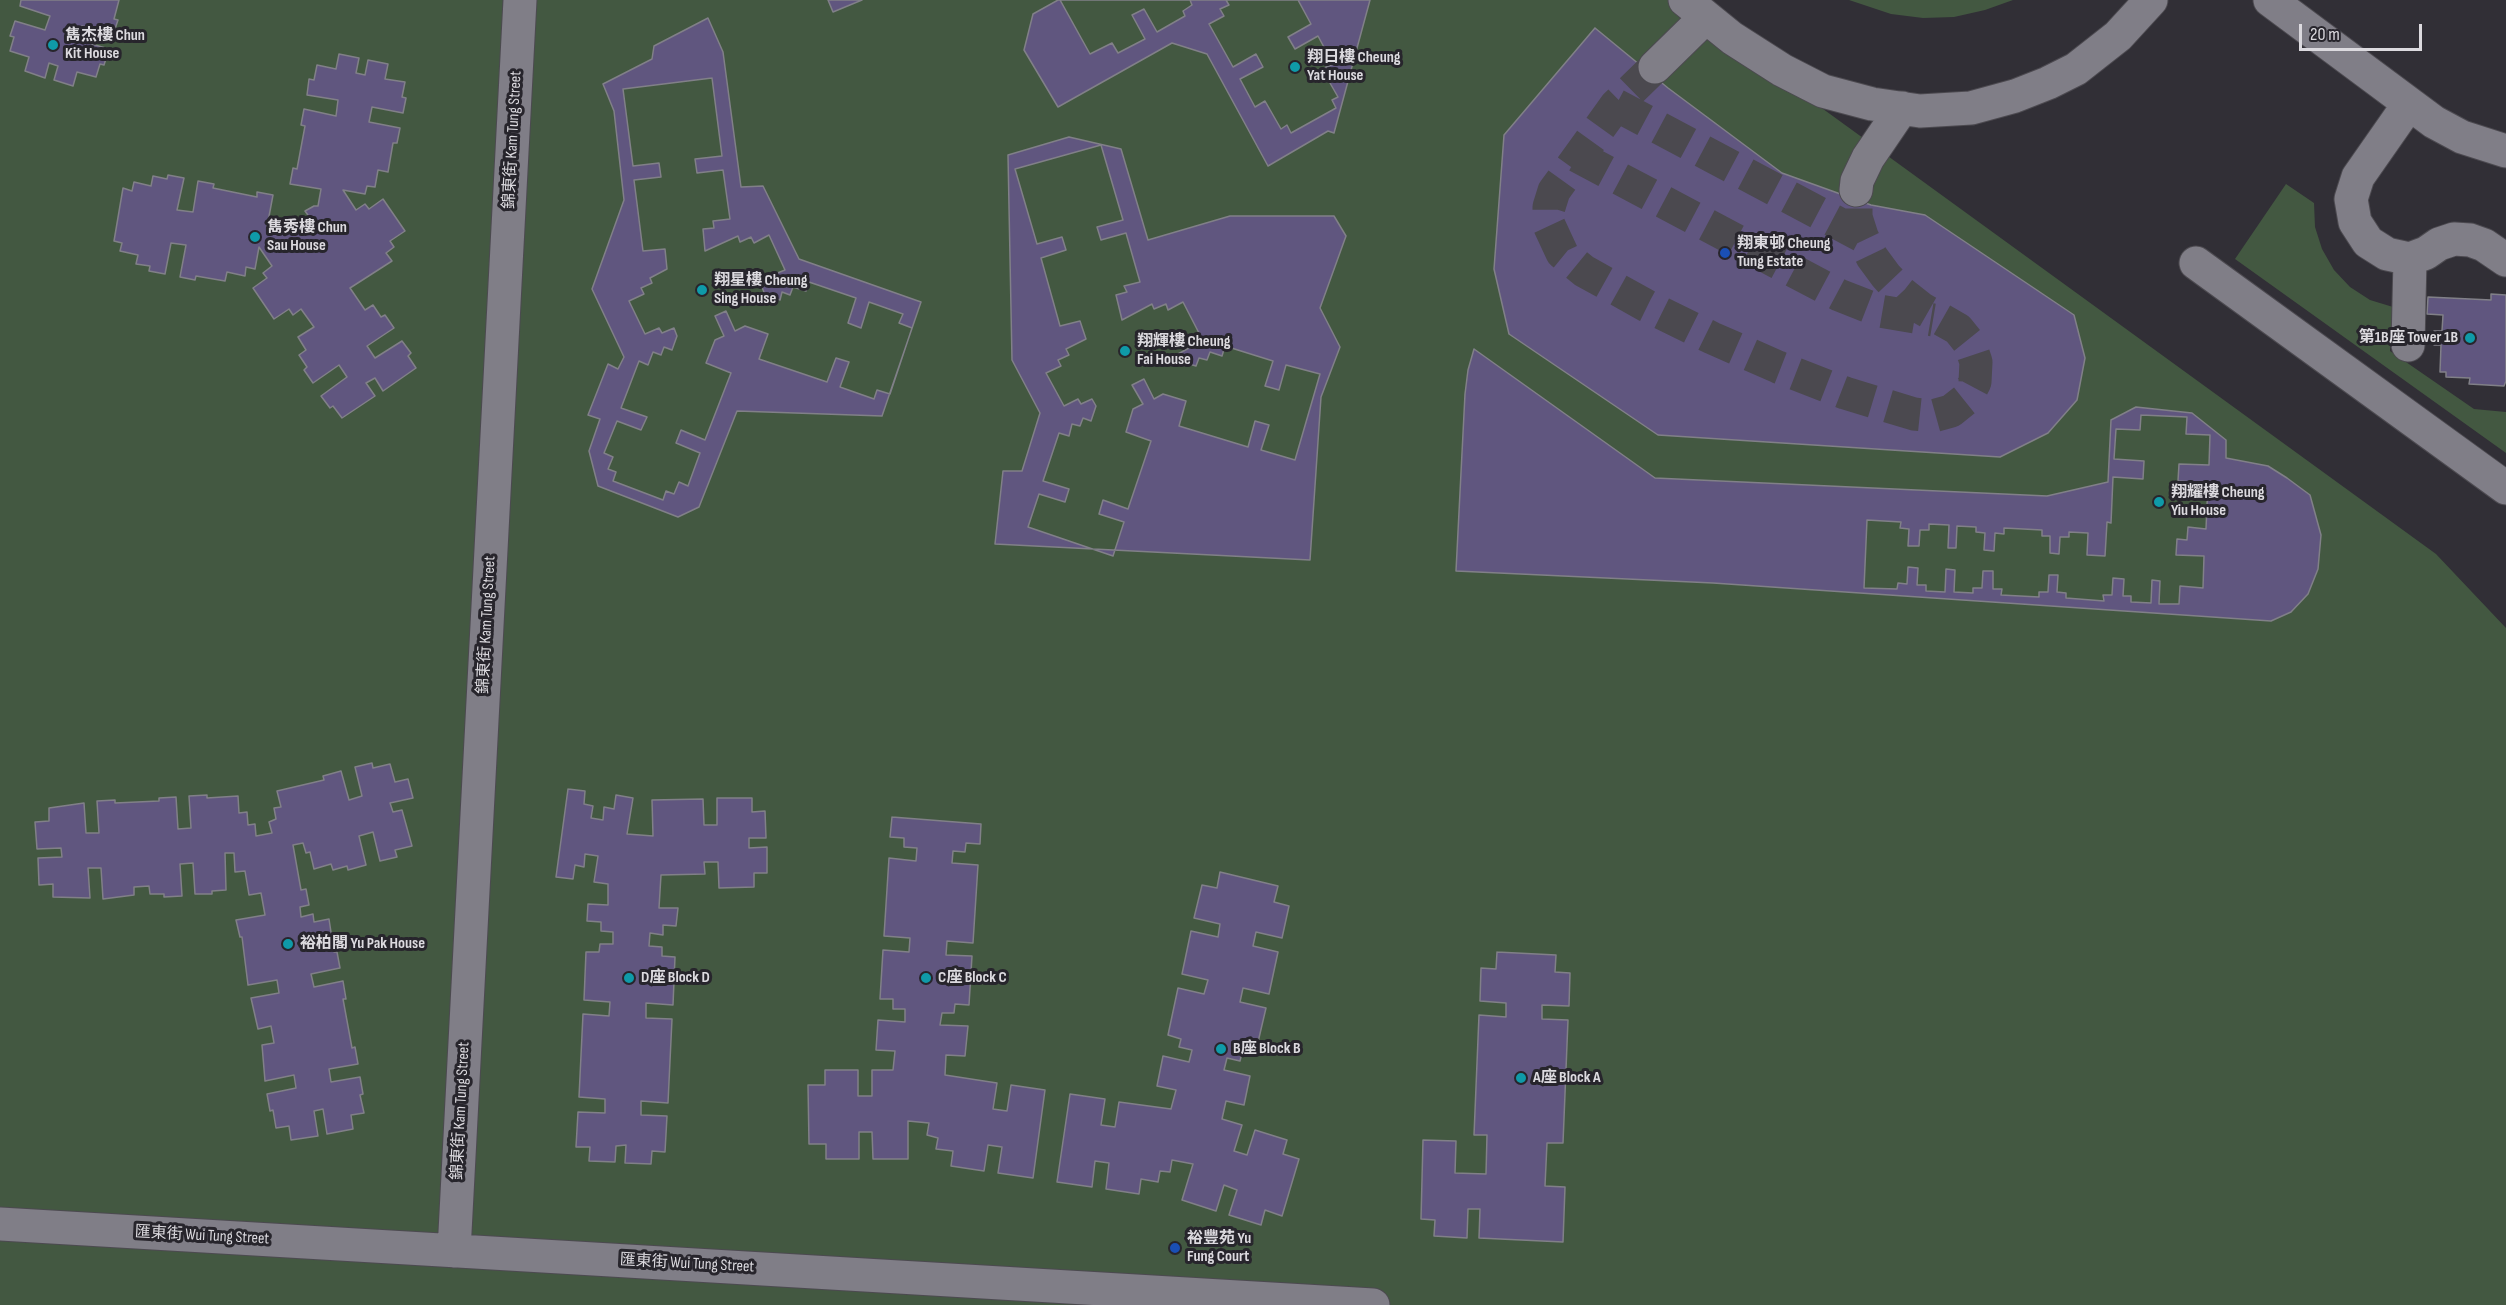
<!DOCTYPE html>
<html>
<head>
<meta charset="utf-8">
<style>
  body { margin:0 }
  #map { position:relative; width:2506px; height:1305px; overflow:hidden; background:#312f36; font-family:"Sofia Sans Condensed",sans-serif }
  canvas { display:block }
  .scale { position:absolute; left:2299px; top:24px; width:123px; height:27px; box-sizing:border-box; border:3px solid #dcdadf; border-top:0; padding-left:8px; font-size:18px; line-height:21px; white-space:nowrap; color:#dcdadf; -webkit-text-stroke:4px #27252c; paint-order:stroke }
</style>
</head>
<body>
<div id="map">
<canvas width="2506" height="1305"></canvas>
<div class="scale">20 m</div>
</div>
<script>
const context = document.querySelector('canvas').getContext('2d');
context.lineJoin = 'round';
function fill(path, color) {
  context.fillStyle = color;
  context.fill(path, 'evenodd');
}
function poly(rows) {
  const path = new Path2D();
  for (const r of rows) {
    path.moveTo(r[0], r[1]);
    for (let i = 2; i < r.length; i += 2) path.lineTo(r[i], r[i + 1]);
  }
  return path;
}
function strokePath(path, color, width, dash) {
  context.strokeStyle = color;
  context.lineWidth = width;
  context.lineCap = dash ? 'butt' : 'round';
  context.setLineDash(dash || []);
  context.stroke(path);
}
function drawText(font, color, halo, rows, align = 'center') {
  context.font = font + ' "Sofia Sans Condensed","Noto Sans TC",sans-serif';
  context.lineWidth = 6;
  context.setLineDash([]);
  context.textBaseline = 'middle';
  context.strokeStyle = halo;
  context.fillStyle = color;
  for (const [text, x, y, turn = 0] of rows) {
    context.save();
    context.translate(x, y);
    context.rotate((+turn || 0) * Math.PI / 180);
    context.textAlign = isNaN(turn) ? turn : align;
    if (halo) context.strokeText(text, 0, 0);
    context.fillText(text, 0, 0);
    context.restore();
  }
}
fill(poly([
  [0,0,1673,0,2436,554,2506,628,2506,1305,0,1305],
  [1849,0,2013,0,1985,10,1954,17,1923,18,1891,14],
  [2286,184,2314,203,2315,227,2322,249,2334,270,2350,287,2370,300,2393,307,2390,351,2474,409,2506,412,2506,453,2235,259]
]), '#435841');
const building = poly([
  [21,0,119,0,114,19,118,20,113,35,82,26,78,40,109,49,104,65,100,64,96,77,77,72,73,86,54,80,58,66,49,63,45,78,25,71,29,57,10,51,14,37,10,36,15,21,45,30,50,16,20,6,21,0],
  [828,0,862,0,833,12,828,0],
  [1058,0,1370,0,1334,133,1328,131,1268,166,1207,54,1172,43,1058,107,1024,50,1033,14,1058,0],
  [1060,0,1190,0,1192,5,1183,11,1185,16,1157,32,1144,9,1132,15,1145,39,1118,53,1112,43,1090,54,1060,0],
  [1226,0,1298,0,1311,24,1288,37,1295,49,1318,36,1333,64,1322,69,1338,97,1332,100,1336,108,1291,133,1287,125,1281,129,1265,101,1255,107,1240,79,1263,67,1256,54,1233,67,1209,24,1224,16,1220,9,1229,5,1226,0],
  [708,18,723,52,741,187,763,186,799,259,921,302,882,416,737,411,699,507,678,517,598,486,589,451,600,419,588,415,608,364,618,369,624,357,592,289,624,200,614,111,603,84,652,59,654,46,708,18],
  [1595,28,1668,88,1782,173,1871,205,1925,215,2074,315,2085,358,2077,400,2048,433,2000,457,1658,435,1509,334,1494,269,1504,135,1595,28],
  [339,54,359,58,356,73,365,75,368,60,388,64,385,79,405,82,402,97,406,98,403,113,372,107,369,122,400,128,397,143,393,143,388,172,378,170,375,187,367,186,365,194,343,190,356,210,365,204,369,209,383,199,405,231,390,241,394,247,386,253,392,261,350,288,365,310,373,305,381,317,385,315,394,328,367,346,375,358,402,341,411,353,408,356,416,368,383,391,375,378,366,383,375,396,342,418,333,406,330,408,321,396,347,377,339,365,313,383,304,370,307,367,299,355,306,350,298,337,314,327,301,309,293,315,289,309,274,319,253,288,267,278,263,273,272,266,259,247,255,269,246,267,245,276,227,272,225,281,196,276,195,280,180,277,186,245,171,243,165,274,149,271,150,266,136,264,138,255,120,251,122,243,114,241,123,188,132,191,134,182,151,186,153,176,167,179,168,175,184,178,177,210,193,212,198,181,214,184,213,188,257,197,257,192,273,195,267,227,283,230,284,225,293,220,302,233,315,225,305,211,314,206,318,206,321,189,290,184,293,168,297,169,305,126,301,125,304,109,336,116,338,100,307,95,309,79,314,80,317,65,336,69,339,54],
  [712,78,722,156,695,159,697,173,723,170,730,219,713,221,714,228,703,229,705,251,738,236,740,242,751,237,754,243,769,235,785,270,770,276,772,282,762,287,765,295,780,300,782,292,790,295,793,287,806,291,809,282,856,298,848,323,861,328,869,302,903,314,899,323,912,328,890,394,877,390,874,399,840,387,849,362,836,358,827,382,759,359,768,334,745,326,735,331,726,311,715,316,724,336,715,340,706,363,731,373,705,440,681,430,676,443,700,453,688,486,679,482,674,494,666,491,663,500,613,481,616,472,608,469,613,457,604,453,617,421,641,430,647,417,621,408,639,361,648,365,653,352,661,355,664,347,672,350,677,336,674,328,662,333,659,328,645,334,629,301,644,294,641,288,652,283,650,278,667,269,665,249,643,251,634,180,661,177,659,163,633,166,623,89,712,78],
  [1069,137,1121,149,1148,240,1230,216,1334,216,1346,236,1320,308,1340,347,1321,397,1310,560,995,544,1003,471,1022,471,1040,413,1012,360,1008,155,1069,137],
  [1101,145,1123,220,1097,227,1101,240,1126,233,1140,282,1124,286,1127,292,1116,295,1122,320,1152,304,1154,309,1166,304,1168,310,1183,302,1200,335,1186,342,1189,348,1178,354,1182,362,1196,366,1199,358,1207,360,1210,352,1222,356,1225,346,1273,361,1265,386,1279,390,1286,365,1320,374,1295,460,1261,450,1269,425,1255,421,1248,447,1179,426,1186,401,1163,394,1154,399,1144,379,1132,385,1143,404,1133,409,1126,432,1151,441,1128,509,1103,500,1099,514,1124,522,1113,556,1028,527,1039,494,1065,502,1069,489,1043,481,1059,433,1069,436,1072,424,1080,426,1083,418,1091,421,1096,406,1092,399,1081,404,1078,399,1064,406,1046,373,1061,366,1058,360,1069,355,1066,349,1086,339,1080,321,1060,326,1041,258,1066,250,1062,237,1037,244,1015,169,1101,145],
  [2491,294,2506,295,2506,381,2504,386,2469,384,2470,378,2446,377,2446,372,2440,372,2441,345,2434,345,2434,331,2442,331,2443,315,2427,314,2428,297,2491,300,2491,294],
  [1474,349,1655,478,2047,496,2108,482,2111,420,2136,407,2192,413,2226,440,2226,458,2268,466,2287,478,2310,495,2321,535,2318,569,2308,594,2291,612,2271,621,1713,583,1456,571,1465,394,1468,370,1474,349],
  [2141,415,2187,417,2186,434,2210,435,2209,465,2179,464,2178,481,2208,483,2206,529,2188,527,2187,540,2177,539,2176,555,2204,556,2203,588,2180,586,2179,604,2159,604,2160,581,2152,580,2151,603,2131,602,2131,596,2123,596,2124,579,2113,578,2112,595,2103,595,2104,601,2066,598,2066,593,2057,592,2058,575,2049,575,2048,592,2039,592,2039,597,2001,595,2002,589,1993,589,1993,571,1983,571,1982,588,1973,588,1973,593,1954,592,1955,570,1946,569,1945,592,1926,591,1926,585,1917,585,1918,568,1908,567,1907,584,1898,583,1897,589,1864,588,1867,520,1901,522,1900,528,1909,529,1908,546,1919,546,1920,530,1929,530,1929,524,1949,525,1948,548,1956,548,1957,526,1976,527,1976,532,1985,533,1984,550,1994,551,1995,533,2004,534,2004,528,2042,530,2042,536,2050,536,2050,553,2059,554,2060,537,2069,537,2069,532,2088,533,2087,555,2105,556,2107,522,2111,523,2113,477,2143,479,2144,461,2114,459,2116,429,2140,430,2141,415],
  [372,763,373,768,390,764,395,782,408,779,413,798,390,803,393,812,402,810,412,846,395,850,397,857,380,861,373,832,359,836,366,865,348,870,347,866,333,870,331,864,314,869,310,852,306,853,303,843,293,845,301,890,306,889,309,905,300,907,301,917,313,914,314,922,329,919,334,952,337,952,340,968,311,974,314,987,343,981,346,999,343,999,352,1048,355,1047,358,1064,329,1069,331,1082,360,1077,363,1094,360,1095,364,1113,351,1115,353,1129,327,1134,323,1109,314,1111,318,1136,291,1140,289,1126,276,1128,273,1110,270,1111,267,1094,296,1088,294,1075,265,1081,262,1045,274,1043,271,1026,258,1029,251,998,279,993,277,980,248,985,242,937,240,937,236,920,265,915,261,893,249,895,245,871,235,872,234,853,225,853,226,890,212,891,212,894,195,894,193,863,180,864,182,896,164,897,164,894,150,894,149,886,134,887,134,895,103,899,101,868,88,868,90,898,53,897,53,884,39,885,38,858,62,857,61,848,37,849,35,822,49,821,49,808,84,803,86,833,99,833,97,801,115,800,115,803,159,801,159,798,176,797,178,829,191,828,189,796,207,795,207,798,238,796,239,813,247,812,248,825,255,824,256,836,272,833,269,822,276,819,274,808,281,807,277,791,324,780,323,776,341,771,349,800,362,796,355,767,372,763],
  [568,789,585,791,584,804,593,806,591,818,603,820,604,807,614,809,616,795,633,798,627,834,653,836,652,800,703,799,704,825,717,825,717,798,752,798,752,812,765,811,766,838,749,838,749,848,767,847,767,873,754,873,754,887,719,888,718,862,704,862,705,874,661,875,659,908,678,908,676,926,663,925,663,935,650,933,649,946,662,947,662,956,675,957,673,1005,646,1003,646,1018,672,1019,668,1103,641,1101,641,1115,667,1116,665,1152,652,1151,651,1164,625,1163,626,1145,616,1146,615,1162,589,1161,590,1147,576,1147,578,1112,605,1113,605,1099,579,1097,583,1014,609,1016,610,1002,584,1000,586,952,599,952,600,944,613,944,613,932,601,931,601,922,587,921,588,904,608,905,608,884,594,882,598,856,585,854,584,867,575,865,573,879,556,877,568,789],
  [892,817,981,824,980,844,966,843,965,852,953,851,952,863,978,865,973,943,947,941,946,955,972,956,969,1005,955,1004,954,1013,942,1013,940,1025,968,1026,965,1056,946,1055,945,1075,997,1083,993,1109,1007,1111,1011,1085,1045,1090,1033,1178,998,1173,1002,1147,988,1145,984,1171,951,1166,953,1151,936,1149,938,1138,927,1135,929,1123,908,1121,908,1159,873,1159,872,1132,859,1132,859,1159,826,1159,826,1144,809,1144,808,1085,825,1085,825,1070,858,1070,858,1096,872,1096,872,1070,893,1070,895,1051,876,1050,878,1020,905,1022,905,1009,893,1009,893,999,880,999,883,950,909,952,910,938,884,936,889,858,916,861,917,848,904,847,904,838,890,837,892,817],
  [1220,872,1278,886,1274,902,1289,906,1282,938,1256,932,1253,946,1278,952,1269,994,1243,988,1240,1002,1266,1008,1255,1055,1242,1052,1240,1061,1227,1058,1224,1070,1250,1076,1244,1105,1226,1101,1222,1119,1242,1125,1234,1151,1247,1155,1255,1130,1287,1140,1283,1154,1299,1159,1282,1216,1265,1210,1261,1225,1229,1215,1237,1190,1224,1185,1216,1211,1182,1200,1193,1164,1172,1160,1170,1172,1160,1171,1158,1182,1141,1179,1139,1194,1106,1189,1109,1163,1095,1161,1092,1187,1057,1182,1070,1094,1105,1099,1101,1125,1115,1127,1119,1102,1171,1109,1176,1090,1157,1086,1163,1056,1189,1062,1192,1050,1179,1047,1181,1039,1168,1035,1178,988,1204,994,1208,980,1182,974,1191,931,1218,937,1220,924,1194,918,1202,885,1217,888,1220,872],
  [1497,952,1556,955,1555,972,1570,973,1569,1006,1542,1005,1542,1019,1568,1020,1563,1143,1547,1143,1545,1186,1565,1187,1563,1242,1479,1238,1480,1209,1468,1209,1467,1238,1434,1236,1435,1220,1421,1219,1423,1140,1456,1141,1455,1173,1486,1174,1487,1135,1474,1135,1479,1015,1506,1017,1506,1003,1480,1001,1481,968,1496,969,1497,952]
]);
fill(building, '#60567f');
strokePath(building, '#818088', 1.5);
strokePath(poly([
  [1655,67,1616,105,1554,191,1549,207,1549,225,1562,253,1584,271,1647,306,1712,338,1778,367,1845,393,1914,414,1933,416,1951,411,1966,399,1975,382,1976,362,1970,344,1958,329,1921,308,1902,293,1886,276,1872,257,1862,236,1856,217,1856,190],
  [1616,105,1862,236],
  [1577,156,1839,295,1880,311,1933,320]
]), '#4b494f', 33, [33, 16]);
const minor = poly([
  [1685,0,1732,38,1782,70,1823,91,1872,104,1920,111,1971,108,2015,96,2048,83,2076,69,2118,36,2151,0],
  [2270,0,2434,122,2462,137,2506,151],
  [1655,67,1706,17],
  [2409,104,2358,177,2351,199,2355,222,2368,242,2387,254,2410,259,2426,253,2439,244,2454,239,2470,240,2484,245,2506,260],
  [1856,190,1857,181,1868,158,1902,108],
  [2196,263,2506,488],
  [2408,345,2410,259],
  [0,1224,1373,1305],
  [454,1251,520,0]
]);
strokePath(minor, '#4c4a50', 35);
strokePath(minor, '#807e87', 33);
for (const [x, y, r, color] of [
  [53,45,6,"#0f9aa8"],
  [1295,67,6,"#0f9aa8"],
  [255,237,6,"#0f9aa8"],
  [1725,253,6,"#1a4fb4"],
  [702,290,6,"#0f9aa8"],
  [2470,338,6,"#0f9aa8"],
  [1125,351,6,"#0f9aa8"],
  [2159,502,6,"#0f9aa8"],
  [288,944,6,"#0f9aa8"],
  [629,978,6,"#0f9aa8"],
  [926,978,6,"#0f9aa8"],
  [1221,1049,6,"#0f9aa8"],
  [1521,1078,6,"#0f9aa8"],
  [1175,1248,6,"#1a4fb4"]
]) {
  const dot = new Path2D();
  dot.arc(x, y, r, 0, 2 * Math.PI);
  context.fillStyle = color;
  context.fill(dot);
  strokePath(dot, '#27252c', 2);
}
drawText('bold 16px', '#dcdadf', '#27252c', [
  ["雋杰樓 Chun",65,36],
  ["Kit House",65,54],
  ["翔日樓 Cheung",1307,58],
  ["Yat House",1307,76],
  ["雋秀樓 Chun",267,228],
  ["Sau House",267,246],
  ["翔東邨 Cheung",1737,244],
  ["Tung Estate",1737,262],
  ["翔星樓 Cheung",714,281],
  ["Sing House",714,299],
  ["第1B座 Tower 1B",2458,338,"right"],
  ["翔輝樓 Cheung",1137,342],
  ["Fai House",1137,360],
  ["翔耀樓 Cheung",2171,493],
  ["Yiu House",2171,511],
  ["裕柏閣 Yu Pak House",300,944],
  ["D座 Block D",641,978],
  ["C座 Block C",938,978],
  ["B座 Block B",1233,1049],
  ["A座 Block A",1533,1078],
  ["裕豐苑 Yu",1187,1239],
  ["Fung Court",1187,1257]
], 'left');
drawText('16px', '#dcdadf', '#27252c', [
  ["錦東街 Kam Tung Street",513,140,-87],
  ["錦東街 Kam Tung Street",487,625,-87],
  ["錦東街 Kam Tung Street",461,1111,-87],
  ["匯東街 Wui Tung Street",202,1236,3],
  ["匯東街 Wui Tung Street",687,1264,3]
]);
</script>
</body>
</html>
